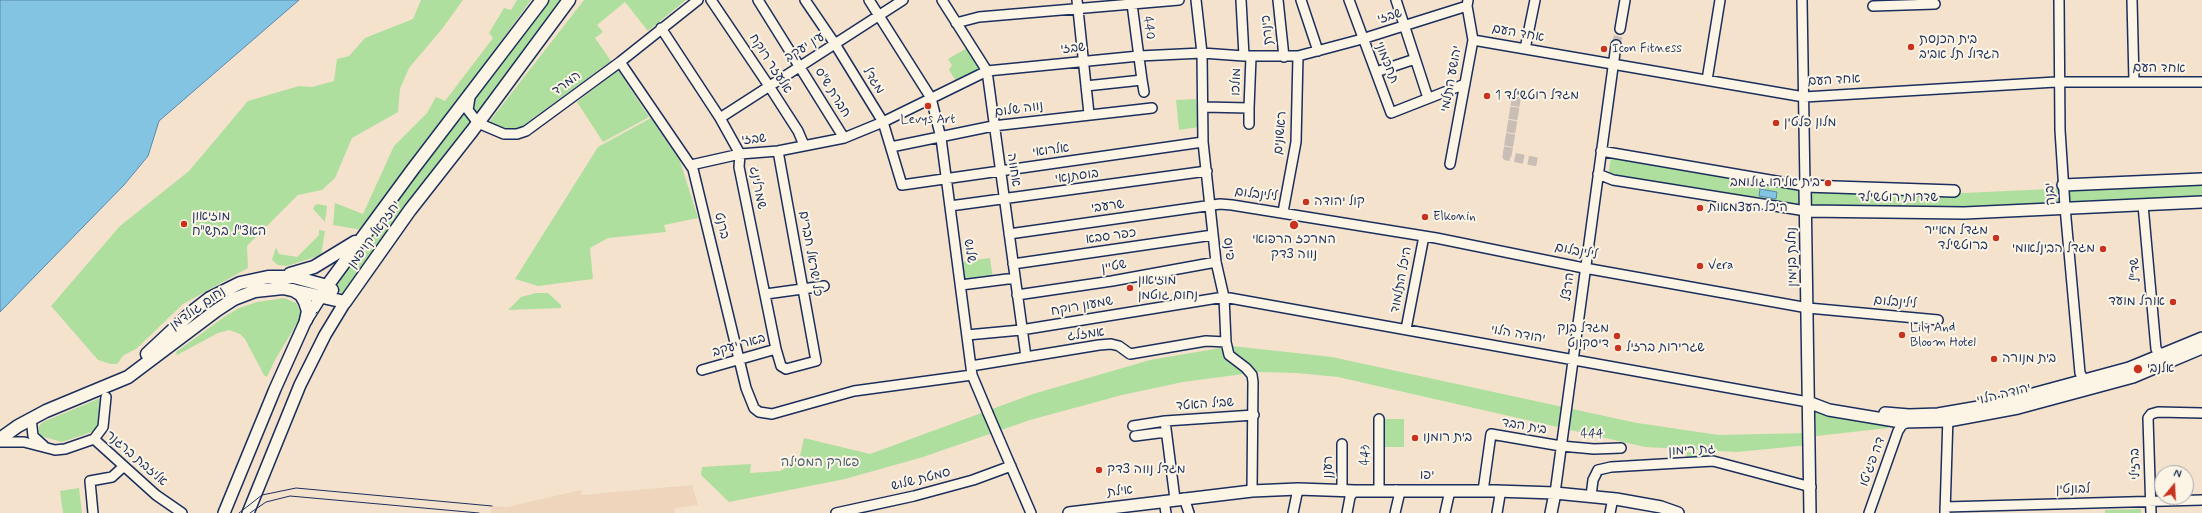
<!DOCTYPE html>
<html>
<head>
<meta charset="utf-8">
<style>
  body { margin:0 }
  #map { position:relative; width:2202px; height:513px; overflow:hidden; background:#f4e2cc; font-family:Mynerve,sans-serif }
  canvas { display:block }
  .north { position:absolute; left:2154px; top:465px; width:40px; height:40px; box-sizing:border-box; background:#fcf5e5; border:1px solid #a2a6af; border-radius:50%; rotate:18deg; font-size:11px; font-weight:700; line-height:16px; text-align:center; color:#1b2f5e }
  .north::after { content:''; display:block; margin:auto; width:14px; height:18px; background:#c8321e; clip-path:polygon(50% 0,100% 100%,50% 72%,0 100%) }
</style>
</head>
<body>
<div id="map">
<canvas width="2202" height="513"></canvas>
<div class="north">N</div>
</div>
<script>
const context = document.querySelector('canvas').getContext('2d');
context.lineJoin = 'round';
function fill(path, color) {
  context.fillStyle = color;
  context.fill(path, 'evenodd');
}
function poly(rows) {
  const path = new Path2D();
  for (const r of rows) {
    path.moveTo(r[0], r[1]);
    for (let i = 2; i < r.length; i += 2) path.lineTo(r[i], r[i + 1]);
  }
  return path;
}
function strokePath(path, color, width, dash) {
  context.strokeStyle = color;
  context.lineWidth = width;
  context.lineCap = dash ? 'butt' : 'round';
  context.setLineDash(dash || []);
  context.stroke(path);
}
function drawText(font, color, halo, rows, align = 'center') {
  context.font = font + ' Mynerve,"Playpen Sans Hebrew",sans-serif';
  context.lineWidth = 4;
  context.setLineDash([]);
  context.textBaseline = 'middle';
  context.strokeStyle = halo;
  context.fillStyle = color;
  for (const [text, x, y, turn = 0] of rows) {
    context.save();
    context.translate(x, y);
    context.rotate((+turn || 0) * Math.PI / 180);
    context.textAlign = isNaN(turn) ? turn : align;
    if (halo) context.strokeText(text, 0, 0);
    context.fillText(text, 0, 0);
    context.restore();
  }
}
fill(poly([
  [692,485,698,505,675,508,675,513,491,513,492,506,507,507,581,490,582,495]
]), '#eed5bb');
fill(poly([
  [421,0,463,0,442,29,409,68,400,89,398,112,352,138,335,178,322,190,298,195,247,246,248,268,183,304,136,349,124,355,117,364,111,364,98,360,51,306,120,226,189,171,248,101,299,86,312,87,334,81,337,59,349,56,365,38,413,19],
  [517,0,531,0,371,220,362,230,333,225,335,203,363,214,394,146,427,113,436,97,445,101,493,38,489,33,504,8,511,10],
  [548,0,562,0,475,115,472,110,474,100,482,86],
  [584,0,686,0,648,31,625,2,597,25,603,32,595,38,611,61,521,127,512,131,501,129,489,122],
  [967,48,981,69,956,81,949,70,952,65,948,59],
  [618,70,649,117,603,142,577,102],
  [1196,99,1199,127,1179,130,1176,100],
  [465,108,465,113,473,122,344,296,333,286],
  [651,118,680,161,698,218,664,225,666,232,608,238,590,248,593,279,538,286,515,279,598,147],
  [1611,157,1736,177,1964,193,2202,182,2202,197,1959,211,1811,209,1608,176],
  [318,204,327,206,325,222,313,209,315,205],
  [319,230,325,231,321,255,287,266,278,265,272,260,276,247,279,254,297,257,319,235],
  [990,258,993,279,964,283,961,262],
  [536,293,548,293,561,305,561,308,508,310,521,297],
  [284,298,296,303,301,312,299,320,275,360,267,377,264,375,245,339,240,334,229,330,218,333,177,355,176,352,224,317,239,308,257,302],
  [1232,346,1332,357,1637,423,1719,435,1808,433,1809,445,1737,452,1645,447,1338,377,1297,373,1258,372,1183,382,1122,395,1030,420,923,457,845,479,729,502,701,475,702,467,751,464,750,473,780,471,799,461,804,438,870,454,1033,394,1150,360],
  [103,397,102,415,98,427,92,432,62,442,41,436,39,432,39,426,43,422],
  [1815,409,1889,423,1888,428,1816,436],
  [1384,419,1404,419,1404,447,1384,447],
  [1687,452,1709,453,1709,456,1686,459],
  [79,488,82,513,63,513,60,491],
  [2141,509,2141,513,2105,513,2105,510]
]), '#afdf9f');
const water = poly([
  [0,0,299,0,159,121,148,156,124,185,0,312,0,0],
  [1760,189,1777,192,1776,199,1759,196,1760,189]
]);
fill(water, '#82c4e2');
strokePath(water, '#5988ad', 1);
strokePath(poly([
  [1616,45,1620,29],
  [1507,156,1511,132,1516,100,1507,156,1538,162]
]), '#c9beb6', 9, [9, 4.5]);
const minor = poly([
  [711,0,769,86,798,131,804,145],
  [758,0,844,138],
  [805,0,835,44,883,122,902,185,1203,142],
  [869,0,931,98,941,138,972,375,988,413],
  [942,0,987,71,1026,357],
  [1077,0,1089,114],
  [1196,0,1202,53,1203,142,1216,262,1224,297,1226,342,1229,355,1246,368,1252,375,1253,382,1252,491],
  [1241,0,1244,56],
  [1278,0,1284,57],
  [1301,0,1318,51],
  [1349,0,1391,113,1465,84],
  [1396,0,1428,98],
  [2059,0,2060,130,2065,207,2080,373,2083,378,2089,380],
  [2132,0,2134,81],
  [1873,6,1935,4],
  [956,23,979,17,1179,0],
  [661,28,720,118,740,154,739,167,776,349],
  [1620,29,1625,0],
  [1473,40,1804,97,2056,82,2202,82],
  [1525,49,1535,0],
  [620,62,693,169,746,388,754,408,759,412,772,414,854,391,972,375],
  [1376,72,1415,59],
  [1142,80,1144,92],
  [1707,80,1720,0],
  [1086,86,1142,80,1132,4],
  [470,97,468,110,478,123,504,134,517,134,526,131,620,62,698,0],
  [1204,107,1249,108,1251,57],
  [1249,108,1249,124],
  [720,118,903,0],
  [891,147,993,126,1152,108],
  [1601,151,1805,186,1802,0],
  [1450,164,1473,40,1467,6,1468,0],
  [691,165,740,154,778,151,844,138,883,122,987,71,1139,56,1202,53,1244,56,1298,56,1362,39,1467,6],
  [1598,174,1613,180,1806,211],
  [2143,205,2156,349,2161,355],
  [950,206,1207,171],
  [1283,212,1296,142,1298,56],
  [1009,234,1220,204,1232,205,1436,238,1579,267,1808,308,1938,320],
  [1013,264,1213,235],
  [961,285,1015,278],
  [766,294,824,286],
  [1017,295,1112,281,1216,262],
  [1406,329,1424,236],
  [967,335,1021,330,1224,297,1808,402],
  [971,366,1099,345,1111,344,1119,346,1130,354,1206,341,1226,342],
  [702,370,776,349,781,366,786,369,816,361,778,151],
  [31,418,33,436,44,446],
  [1165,421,1175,499],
  [1133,426,1165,421,1254,415],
  [1135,436,1166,432],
  [94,439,103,427,106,397],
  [1000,441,1031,513],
  [0,442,24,442,55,450,65,449,94,439,156,495,182,513],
  [1342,444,1342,491],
  [1379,491,1379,419],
  [1483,491,1491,434,1561,446,1594,449,1621,448],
  [1496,491,1500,495,1497,513],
  [1555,493,1616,45],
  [1591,496,1593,480,1598,470,1611,467,1713,461,1811,487],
  [1184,498,1189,513],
  [1164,501,1166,513],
  [1945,507,2202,500],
  [93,513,90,481,112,477,124,466],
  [836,513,914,496,973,480,1011,466],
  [1293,513,1298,489],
  [1347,513,1350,497,1354,491],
  [1395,513,1399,496,1396,490],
  [1445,513,1449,495,1452,491],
  [1610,513,1612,503,1616,499],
  [1869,513,1898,431,1902,425,1906,423],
  [1945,513,1948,416],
  [2151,513,2148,418,2151,414,2158,412,2202,413]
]);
const tertiary = poly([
  [2063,185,2202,179],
  [1806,211,1964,213,2202,202],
  [1808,402,1829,410,1901,422,1948,421,2018,408,2133,377,2202,348],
  [1885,413,1909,415,1938,414,1996,404,2129,368,2202,338],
  [224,513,275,389,306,320,325,290],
  [248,513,300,385,325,335,345,302],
  [1069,513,1252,491,1298,489,1355,491,1496,491,1555,493,1616,499,1661,507,1678,513],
  [1551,513,1555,493],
  [1810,513,1805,186,1954,191]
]);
const secondary = poly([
  [290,274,314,267,355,242],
  [327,286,413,169,542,0],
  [293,290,301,295,305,302,308,311,306,320],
  [345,302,410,210,472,131,569,0],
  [147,354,192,312,210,298,240,283,268,277,294,277,327,286,332,290],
  [0,439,18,426,46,411,128,377,217,310,234,299,255,291,283,288,345,302]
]);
strokePath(minor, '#1b2f5e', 12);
strokePath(tertiary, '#1b2f5e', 14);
strokePath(secondary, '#1b2f5e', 15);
strokePath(minor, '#fcf5e5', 9);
strokePath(tertiary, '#fcf5e5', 11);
strokePath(secondary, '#fcf5e5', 12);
strokePath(poly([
  [316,313,317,312],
  [239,513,262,495,296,488,492,506],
  [250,513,266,502,290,496,479,513]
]), '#1b2f5e', 1);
const minorBridge = poly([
  [988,413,1000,441]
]);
strokePath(minorBridge, '#1b2f5e', 12, []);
strokePath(minorBridge, '#fcf5e5', 9);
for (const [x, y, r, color] of [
  [1911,47,4,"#c8321e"],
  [1604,49,4,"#c8321e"],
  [1487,96,4,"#c8321e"],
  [928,106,4,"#c8321e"],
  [1776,123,4,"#c8321e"],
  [1828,183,4,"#c8321e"],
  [1306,202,4,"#c8321e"],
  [1700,208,4,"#c8321e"],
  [1425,217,4,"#c8321e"],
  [184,224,4,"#c8321e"],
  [1294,225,5,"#c8321e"],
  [1996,238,4,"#c8321e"],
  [2103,249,4,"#c8321e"],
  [1700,266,4,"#c8321e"],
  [1130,288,4,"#c8321e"],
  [2173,302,4,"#c8321e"],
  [1902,335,4,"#c8321e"],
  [1617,336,4,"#c8321e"],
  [1618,348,4,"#c8321e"],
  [1994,359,4,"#c8321e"],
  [2138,369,5,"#c8321e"],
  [1415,438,4,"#c8321e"],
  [1099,470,4,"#c8321e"]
]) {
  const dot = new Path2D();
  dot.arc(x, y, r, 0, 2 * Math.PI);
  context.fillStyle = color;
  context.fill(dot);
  strokePath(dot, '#fcf5e5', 1.5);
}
drawText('13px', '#1b2f5e', '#fcf5e5', [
  ["שבזי",1390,17,-17],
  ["440",1148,28,82],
  ["כינרת",1268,30,-96],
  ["אחד העם",1518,34,10],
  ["עין יעקב",805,48,-32],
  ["שבזי",1073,49,-5],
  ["תחכמוני",1386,63,68],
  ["אלעזר רוקח",770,64,57],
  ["אחד העם",2159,69,1],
  ["יהושע התלמי",1452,79,-79],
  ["מגדל",873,81,58],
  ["אחד העם",1834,81,-3],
  ["מולכו",1237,82,-88],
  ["המרד",567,84,-36],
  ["חברת ש\"ס",832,93,58],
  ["נווה שלום",1019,110,-8],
  ["ראשונים",1281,133,-85],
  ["שבזי",754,140,-5],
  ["אלרואי",1051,151,-8],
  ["אחווה",1013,170,81],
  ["בוסתנאי",1077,177,-8],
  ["שמרלינג",757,188,79],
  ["יבנה",2051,194,-94],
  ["לילינבלום",1256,195,7],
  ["שדרות רוטשילד",1898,198],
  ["שרעבי",1108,207,-8],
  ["ברנט",721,226,76],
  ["יחזקאל קויפמן",375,235,-54],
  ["כפר סבא",1111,237,-8],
  ["פינס",1228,249,83],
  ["שלוש",969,251,82],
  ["לילינבלום",1576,252,11],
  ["כל ישראל חברים",810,254,80],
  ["נחלת בנימין",1793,257,-91],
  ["שטיין",1114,267,-10],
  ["שד\"ל",2136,270,-95],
  ["היכל התלמוד",1402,280,-79],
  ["הרצל",1569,287,-82],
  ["לילינבלום",1895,303,5],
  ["שמעון רוקח",1082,307,-10],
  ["נחום גולדמן",198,309,-35],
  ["אמזלג",1086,335,-7],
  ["יהודה הלוי",1518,335,10],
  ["באר יעקב",739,346,-16],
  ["יהודה הלוי",2004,395,-14],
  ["שביל האטד",1205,405,-4],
  ["בית הבד",1524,427,10],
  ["444",1592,435,2],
  ["גת רימון",1692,451,-3],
  ["443",1366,455,-90],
  ["אליזבת ברגנר",136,459,41],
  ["דה פיג'טו",1873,462,-70],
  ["ברזילי",2136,464,-92],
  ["רענן",1329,467,-90],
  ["יפו",1427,476],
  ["סמטת שלוש",921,480,-14],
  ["לבונטין",2073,490,-1],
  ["אילת",1120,492,-7]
]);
drawText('13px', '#1b2f5e', '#fcf5e5', [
  ["בית הכנסת",1919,40],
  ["הגדול תל אביב",1919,55],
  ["Icon Fitness",1612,49],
  ["מגדל רוטשילד 1",1495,96],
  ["Levys Art",928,120,"center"],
  ["מלון פלטין",1784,123],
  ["בית אליהו גולומב",1820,183,"right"],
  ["קול יהודה",1314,202],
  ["היכל העצמאות",1708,208],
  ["מוזיאון",192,217],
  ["האצ\"ל בתש\"ח",192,232],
  ["Elkonin",1433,217],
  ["מגדל מאייר",1988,231,"right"],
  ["ברוטשילד",1988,246,"right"],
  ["המרכז הרפואי",1294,240,"center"],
  ["נווה צדק",1294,255,"center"],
  ["מגדל הבינלאומי",2095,249,"right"],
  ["Vera",1708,266],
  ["מוזיאון",1138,281],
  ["נחום גוטמן",1138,296],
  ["אוהל מועד",2165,302,"right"],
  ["Lily And",1910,328],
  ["Bloom Hotel",1910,343],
  ["מגדל בנק",1609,329,"right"],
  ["דיסקונט",1609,344,"right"],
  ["שגרירות ברזיל",1626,348],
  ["בית מנורה",2002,359],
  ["אלנבי",2147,369],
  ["בית רומנו",1423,438],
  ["מגדל נווה צדק",1107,470]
], 'left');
drawText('13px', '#405b6e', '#fcf5e5', [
  ["פארק המסילה",820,463]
]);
</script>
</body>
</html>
